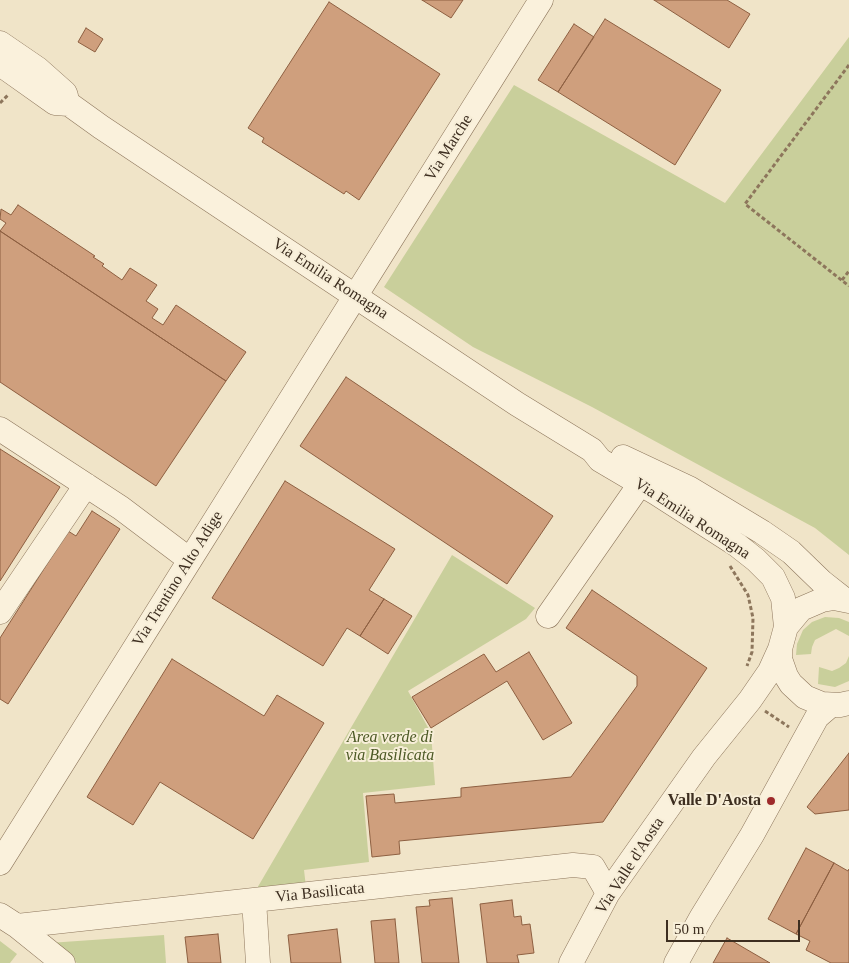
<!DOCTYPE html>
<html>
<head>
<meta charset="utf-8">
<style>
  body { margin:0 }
  #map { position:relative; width:849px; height:963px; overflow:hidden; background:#f0e4c8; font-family:"Times New Roman",serif }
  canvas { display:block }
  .scale { position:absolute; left:666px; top:920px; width:134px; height:22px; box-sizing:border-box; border:2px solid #3d2e20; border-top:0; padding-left:6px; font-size:15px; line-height:18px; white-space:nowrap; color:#3d2e20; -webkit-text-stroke:4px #f7eed8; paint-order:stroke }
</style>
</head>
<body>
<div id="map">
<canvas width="849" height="963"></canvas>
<div class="scale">50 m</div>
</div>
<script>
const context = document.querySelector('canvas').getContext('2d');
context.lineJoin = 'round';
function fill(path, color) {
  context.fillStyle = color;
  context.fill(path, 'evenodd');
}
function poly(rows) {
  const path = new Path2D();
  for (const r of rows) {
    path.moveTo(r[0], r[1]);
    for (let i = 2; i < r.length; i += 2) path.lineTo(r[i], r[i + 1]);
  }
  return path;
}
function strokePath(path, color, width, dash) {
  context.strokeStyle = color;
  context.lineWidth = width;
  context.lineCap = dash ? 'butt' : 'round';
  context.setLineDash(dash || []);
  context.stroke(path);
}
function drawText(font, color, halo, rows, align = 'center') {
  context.font = font + ' "Times New Roman",serif';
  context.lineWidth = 4;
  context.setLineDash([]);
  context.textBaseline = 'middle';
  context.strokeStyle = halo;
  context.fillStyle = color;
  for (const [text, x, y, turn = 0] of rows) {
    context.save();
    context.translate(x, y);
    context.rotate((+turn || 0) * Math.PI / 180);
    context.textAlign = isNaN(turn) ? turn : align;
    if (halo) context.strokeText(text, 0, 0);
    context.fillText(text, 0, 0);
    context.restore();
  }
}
fill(poly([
  [849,37,849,555,815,528,592,407,473,347,384,287,514,85,725,203],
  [452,555,535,608,526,619,408,691,431,733,435,785,363,793,369,862,304,870,306,887,256,890],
  [825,617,839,618,849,622,849,636,836,629,815,640,812,647,811,654,796,655,797,644,803,630,812,622],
  [849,656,849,681,835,687,818,684,819,667,832,671,839,668,846,663],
  [164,935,166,963,77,963,49,943],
  [0,941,17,954,10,963,0,963]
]), '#c9cf9b');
const building = poly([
  [422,0,463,0,451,18,422,0],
  [654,0,727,0,750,14,729,48,654,0],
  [329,2,440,74,359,200,346,191,344,194,262,142,264,138,248,128,329,2],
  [605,19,721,90,675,165,558,92,605,19],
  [574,24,594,37,558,92,538,80,574,24],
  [86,28,103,39,95,52,78,42,86,28],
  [18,205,95,256,93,257,104,264,102,266,122,280,130,268,157,285,146,301,158,309,152,318,163,325,176,305,246,352,226,381,0,231,6,223,0,219,1,209,11,215,18,205],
  [0,231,226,381,156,486,0,382,0,231],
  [346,377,553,516,507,584,300,446,346,377],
  [0,449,60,487,0,581,0,449],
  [285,481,395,549,369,590,384,599,360,636,347,628,323,666,212,598,285,481],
  [92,511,120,529,8,704,0,699,0,638,68,531,76,536,92,511],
  [592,590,707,668,603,822,399,841,400,854,372,857,366,796,394,794,395,803,461,797,461,788,571,777,637,686,637,676,566,628,592,590],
  [384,599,412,616,388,654,360,636,384,599],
  [529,652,572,723,543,740,507,681,431,728,412,697,484,654,496,672,529,652],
  [172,659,264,716,277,695,324,723,253,839,160,782,133,825,87,797,172,659],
  [849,753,849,810,815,814,807,807,849,753],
  [806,848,834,863,796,934,768,919,806,848],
  [834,863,848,871,849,869,849,963,831,963,806,950,810,941,796,934,834,863],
  [452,898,459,963,422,963,416,907,430,906,429,900,452,898],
  [512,900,514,917,521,916,522,925,530,924,534,953,517,955,519,963,487,963,480,904,512,900],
  [395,919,399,963,375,963,371,921,395,919],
  [337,929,341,963,291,963,288,935,337,929],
  [218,934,221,963,188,963,185,937,218,934],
  [727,938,770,963,713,963,727,938]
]);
fill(building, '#cf9f7d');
strokePath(building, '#8d5f41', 1);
const minor = poly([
  [0,43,38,69,65,93,66,96],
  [0,64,55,103,69,104,101,127,517,404,592,450,600,460,656,493,737,545,756,560,773,577,783,598,786,627],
  [0,429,121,508,190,560],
  [623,457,689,488,762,532,791,552,822,582,845,600],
  [849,601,834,598,822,600,801,609,786,627,780,649,780,659,786,676,791,684,805,697,822,704,840,705,849,703],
  [0,612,86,485],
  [548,616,640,484],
  [0,863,541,0],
  [254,900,258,963],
  [0,915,17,926,63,963],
  [17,926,573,865,593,867,608,893],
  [571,963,608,893,704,757,750,700,770,671,780,649],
  [676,963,701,918,752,835,817,717,831,705]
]);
strokePath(minor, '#8d765c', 25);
strokePath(poly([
  [849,65,745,204,849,286],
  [0,103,9,94],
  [842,280,849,271],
  [730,566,748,595,753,618,752,652,747,666],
  [765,711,789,727]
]), '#8d765c', 3, [4, 2.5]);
strokePath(minor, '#faf1dc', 24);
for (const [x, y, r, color] of [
  [771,801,5,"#9e2a2b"]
]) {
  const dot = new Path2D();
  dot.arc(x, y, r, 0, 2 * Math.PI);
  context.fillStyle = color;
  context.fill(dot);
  strokePath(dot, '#f7eed8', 2);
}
drawText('16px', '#3d2e20', '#f7eed8', [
  ["Via Marche",449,148,-58],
  ["Via Emilia Romagna",330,279,33],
  ["Via Emilia Romagna",692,519,33],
  ["Via Trentino Alto Adige",178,579,-58],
  ["Via Valle d'Aosta",630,866,-57],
  ["Via Basilicata",320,893,-6]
]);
drawText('italic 16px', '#4d5a26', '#f7eed8', [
  ["Area verde di",390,738],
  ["via Basilicata",390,756]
]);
drawText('bold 16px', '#3d2e20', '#f7eed8', [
  ["Valle D'Aosta",761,801]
], 'right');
</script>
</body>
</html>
